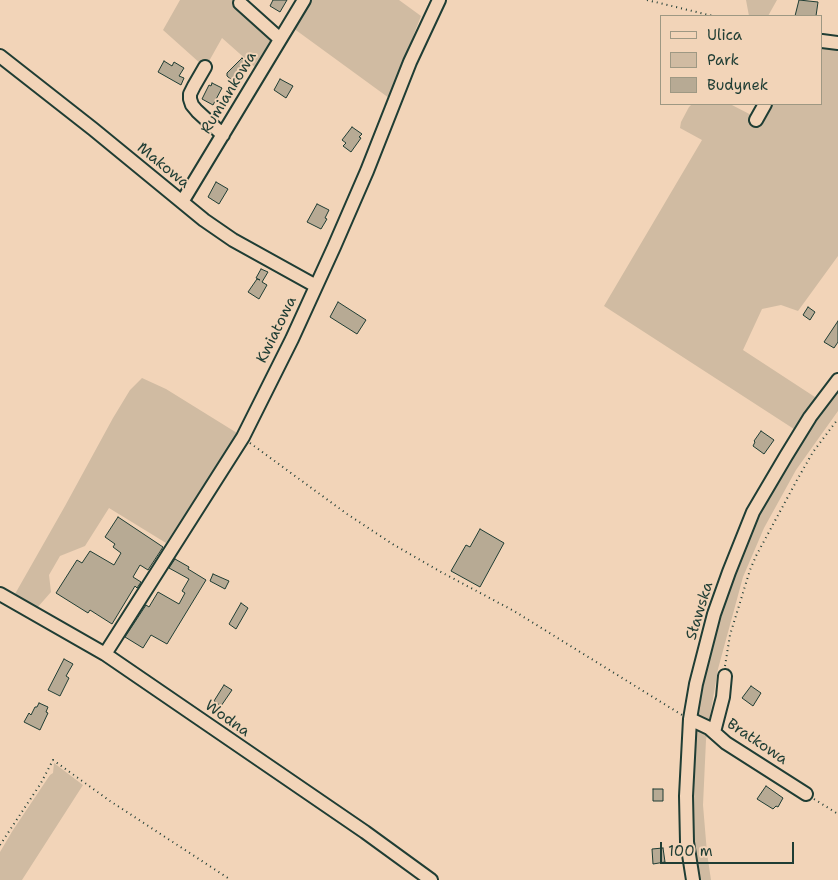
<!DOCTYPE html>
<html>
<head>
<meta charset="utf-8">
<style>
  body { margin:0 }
  #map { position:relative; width:838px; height:880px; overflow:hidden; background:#f2d4b8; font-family:"Shantell Sans",sans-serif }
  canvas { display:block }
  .legend { position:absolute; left:660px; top:15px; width:162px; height:90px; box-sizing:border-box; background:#f2d4b8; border:1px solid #9e9883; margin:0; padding:6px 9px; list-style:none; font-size:15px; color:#1f3d34 }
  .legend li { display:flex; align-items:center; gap:10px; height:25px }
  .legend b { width:25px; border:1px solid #9e9883 }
  .scale { position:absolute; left:660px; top:842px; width:134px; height:22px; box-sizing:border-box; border:2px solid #1f3d34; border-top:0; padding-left:6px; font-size:15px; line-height:18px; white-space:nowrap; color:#1f3d34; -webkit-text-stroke:4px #f2d4b8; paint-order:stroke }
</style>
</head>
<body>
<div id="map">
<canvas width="838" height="880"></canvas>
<ul class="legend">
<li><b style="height:6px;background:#f2d4b8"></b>Ulica</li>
<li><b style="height:14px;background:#d0bba2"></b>Park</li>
<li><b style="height:14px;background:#b7aa94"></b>Budynek</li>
</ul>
<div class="scale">100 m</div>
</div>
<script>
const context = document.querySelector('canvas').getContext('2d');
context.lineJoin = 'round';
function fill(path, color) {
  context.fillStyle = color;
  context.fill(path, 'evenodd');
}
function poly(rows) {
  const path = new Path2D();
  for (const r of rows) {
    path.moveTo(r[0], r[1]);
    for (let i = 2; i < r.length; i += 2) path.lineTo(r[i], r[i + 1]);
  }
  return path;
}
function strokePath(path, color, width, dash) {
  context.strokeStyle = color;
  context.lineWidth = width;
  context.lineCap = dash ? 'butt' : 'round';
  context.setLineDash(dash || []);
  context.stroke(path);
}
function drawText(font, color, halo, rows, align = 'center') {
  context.font = font + ' "Shantell Sans",sans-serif';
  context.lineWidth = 4;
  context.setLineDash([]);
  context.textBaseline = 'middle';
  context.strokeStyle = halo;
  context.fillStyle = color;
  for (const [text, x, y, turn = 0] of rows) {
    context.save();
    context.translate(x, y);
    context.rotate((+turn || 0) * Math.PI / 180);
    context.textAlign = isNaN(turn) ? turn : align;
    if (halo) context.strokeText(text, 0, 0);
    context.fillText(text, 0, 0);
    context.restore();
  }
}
fill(poly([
  [180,0,234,0,236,2,235,7,269,35,273,44,257,69,222,38,208,63,201,64,163,30],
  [309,0,399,0,421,16,389,98,293,28],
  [746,0,777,0,768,16,749,16],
  [822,46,838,48,838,256,798,311,781,305,762,309,743,350,818,399,797,431,604,306,702,140,680,128,681,122,689,107,692,104,730,104,759,119,768,104,822,104],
  [142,378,166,389,237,433,166,543,109,508,85,546,60,556,49,575,51,592,37,608,15,594,65,506,113,418,130,390],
  [838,390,838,411,796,470,764,528,743,577,718,669,706,740,703,805,707,853,711,880,696,880,693,855,691,795,694,738,704,675,725,601,753,527,787,465,817,417],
  [54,763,83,785,22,880,0,880,0,852,13,830,50,775,53,773]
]), '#d0bba2');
const building = poly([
  [273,0,287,0,280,12,270,6,273,0],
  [799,0,818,2,816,16,795,16,799,0],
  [242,58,250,66,236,82,234,82,227,76,227,73,242,58],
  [164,61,172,66,174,62,184,68,179,76,184,78,181,85,158,72,164,61],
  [280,79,293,86,286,98,274,90,280,79],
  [212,83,222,88,213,105,202,99,209,85,211,86,212,83],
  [352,127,362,134,359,137,361,138,351,152,343,146,346,143,342,140,352,127],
  [216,182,228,189,219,204,208,197,216,182],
  [317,204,329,210,325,218,327,219,321,229,307,222,317,204],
  [261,269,268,272,262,282,267,285,259,299,248,292,257,279,260,280,256,278,261,269],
  [338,302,366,320,357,334,330,317,338,302],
  [808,307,815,312,810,320,803,315,808,307],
  [838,321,838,342,834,348,824,342,838,321],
  [761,431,774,440,764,454,753,446,755,442,754,441,761,431],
  [118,517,163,547,148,570,140,565,133,577,141,582,137,588,135,586,112,624,90,610,88,613,56,593,77,560,82,563,90,551,114,565,121,553,113,547,115,544,105,537,118,517],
  [480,529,504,543,480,587,451,571,466,545,470,547,480,529],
  [175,559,189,567,188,569,206,580,167,644,151,635,143,648,125,637,146,605,149,607,158,592,179,604,185,593,182,591,189,579,169,568,175,559],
  [213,574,229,581,225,589,210,581,213,574],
  [241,603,248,608,236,629,229,624,241,603],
  [64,659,73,664,66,676,69,678,60,696,48,690,64,659],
  [224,685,232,690,221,706,214,701,224,685],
  [751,686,761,693,753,706,742,698,751,686],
  [39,703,48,707,46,712,48,713,40,730,24,722,29,713,31,715,35,707,37,707,39,703],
  [766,786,783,798,778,807,776,806,773,809,757,799,766,786],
  [653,789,663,789,663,801,653,801,653,789],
  [663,848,665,862,653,864,652,849,663,848]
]);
fill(building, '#b7aa94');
strokePath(building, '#1f3d34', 1);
const minor = poly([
  [240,3,280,39],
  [822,41,838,43],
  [0,56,93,129,204,220,233,240,316,286],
  [205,67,194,86,190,94,190,99,192,105,197,111,223,135],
  [756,120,765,104],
  [182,202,304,0],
  [0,594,105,654,365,832,431,880],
  [105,654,243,437,292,339,334,247,367,171,410,62,439,0],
  [690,719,709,728,726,743,806,794],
  [714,732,723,697,725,676],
  [693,880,687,842,686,796,690,719,696,684,714,614,729,572,753,512,786,456,810,417,838,380]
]);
strokePath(minor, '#1f3d34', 16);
strokePath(poly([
  [647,0,713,16],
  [250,443,347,514,394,545,441,572,514,611,682,715],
  [725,666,730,635,750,570,756,556,797,480,813,452,838,419],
  [814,799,838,814],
  [0,845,41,783,53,760,110,801,231,880]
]), '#1f3d34', 2, [1, 4]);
strokePath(minor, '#f2d4b8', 12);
drawText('15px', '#1f3d34', '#f2d4b8', [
  ["Rumiankowa",229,93,-59],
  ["Makowa",163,166,39],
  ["Kwiatowa",277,330,-64],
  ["Sławska",700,611,-73],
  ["Wodna",227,719,35],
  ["Bratkowa",757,742,34]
]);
</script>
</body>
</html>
